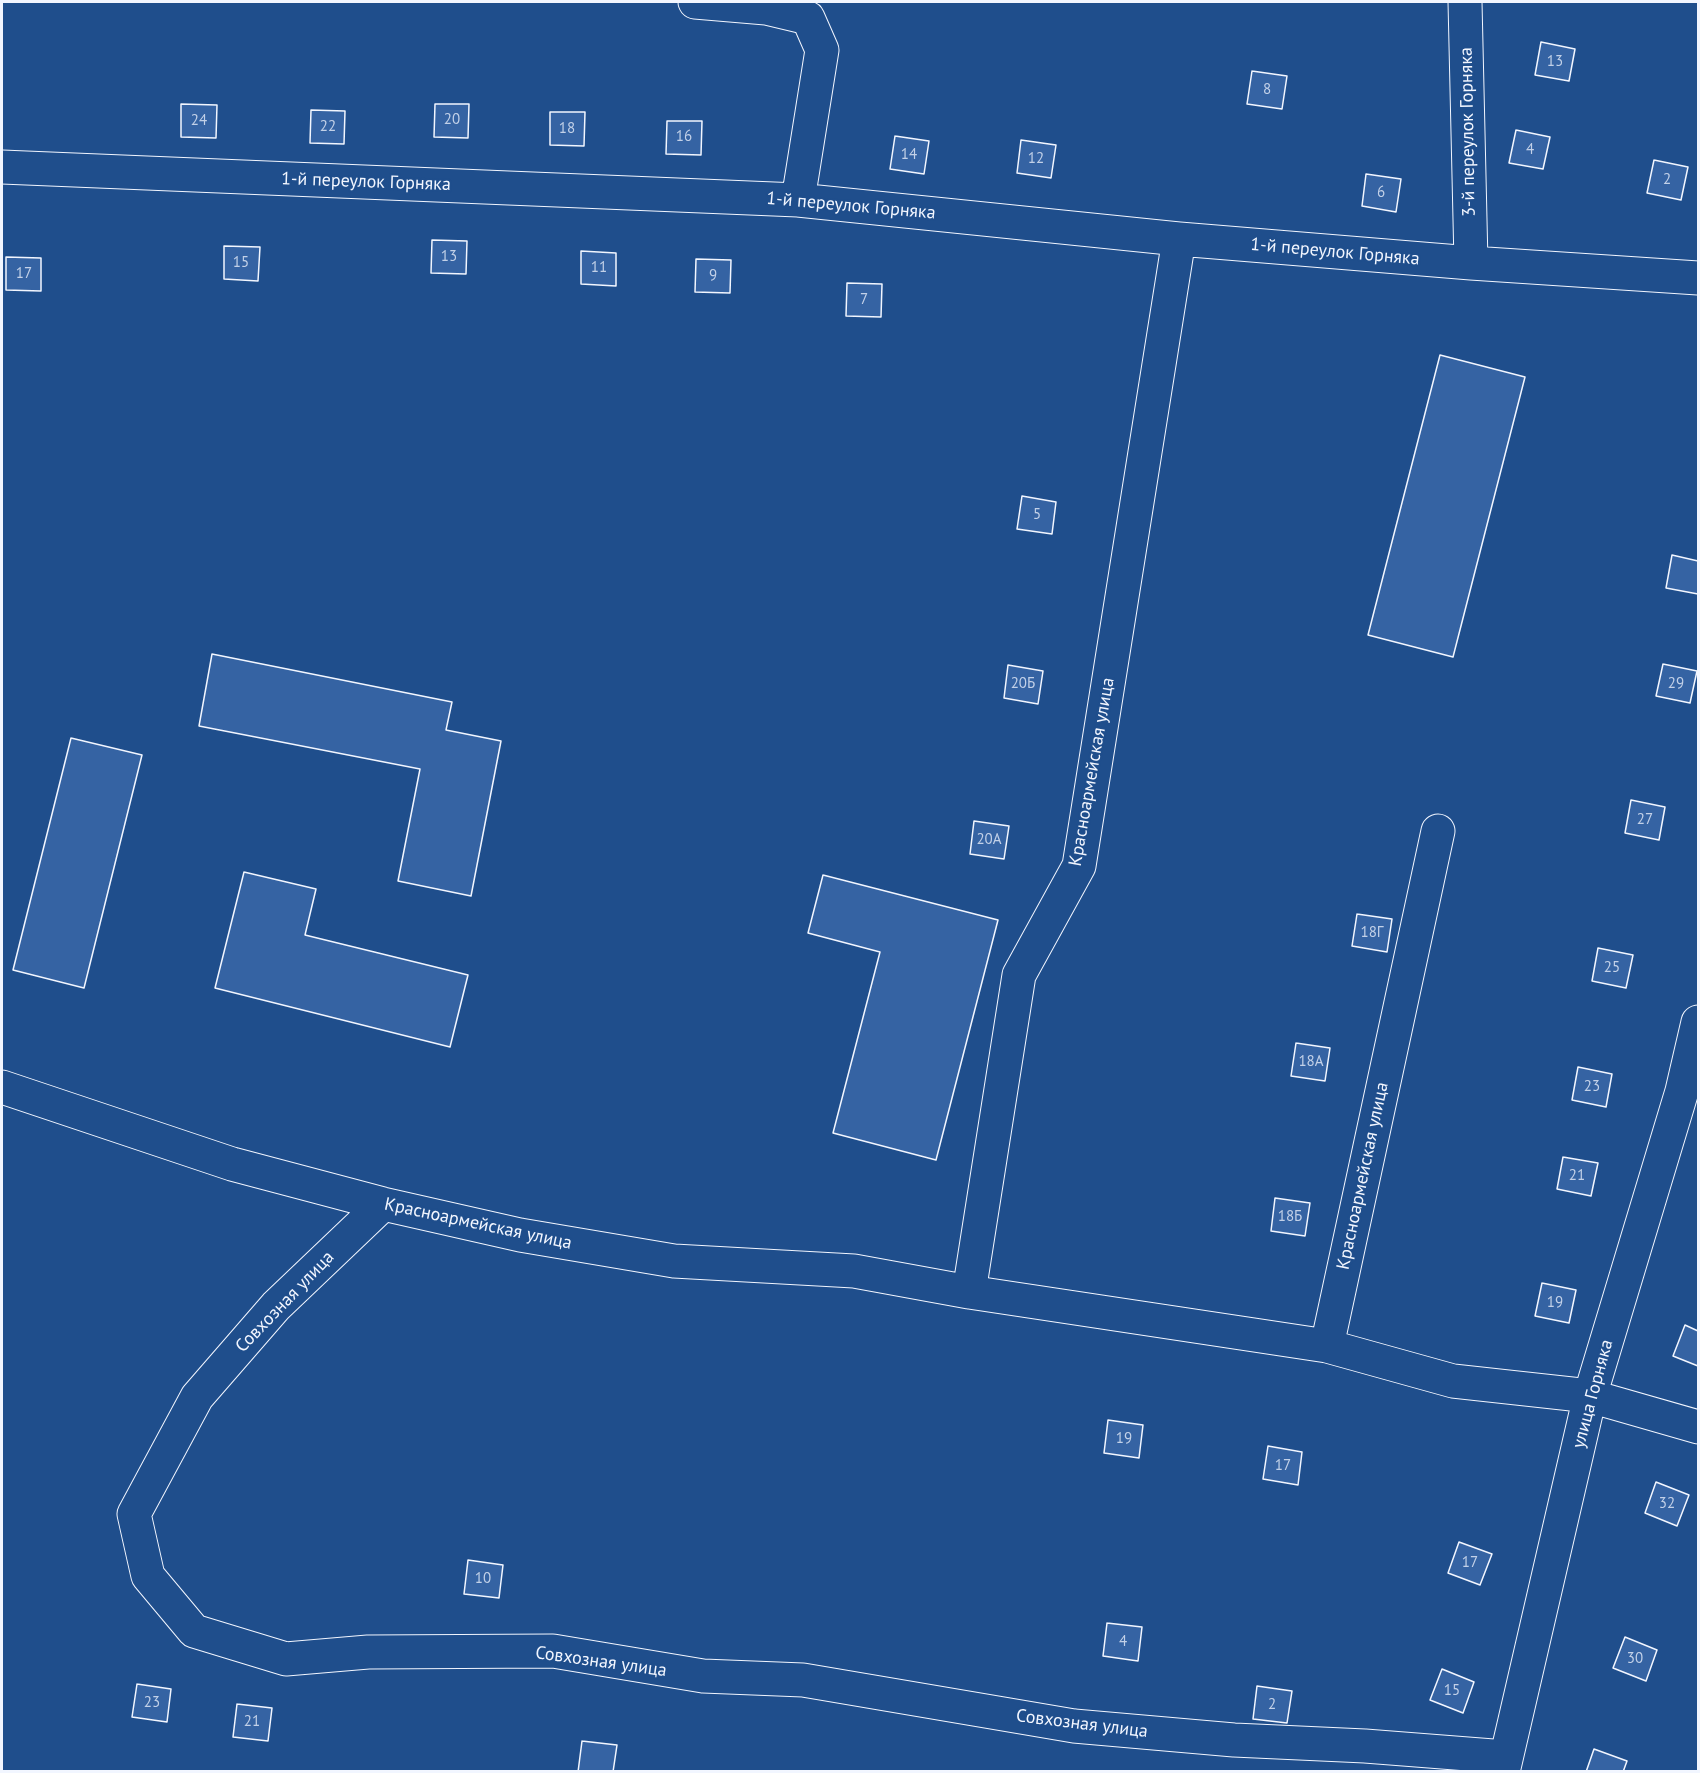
<!DOCTYPE html>
<html>
<head>
<meta charset="utf-8">
<style>
  body { margin:0 }
  #map { position:relative; width:1700px; height:1773px; overflow:hidden; background:#1f4e8c; font-family:"PT Sans",sans-serif }
  canvas { display:block }
  .frame { position:absolute; inset:0; border:3px solid #f2f6ff; pointer-events:none }
</style>
</head>
<body>
<div id="map">
<canvas width="1700" height="1773"></canvas>
<div class="frame"></div>
</div>
<script>
const context = document.querySelector('canvas').getContext('2d');
context.lineJoin = 'round';
function fill(path, color) {
  context.fillStyle = color;
  context.fill(path, 'evenodd');
}
function poly(rows) {
  const path = new Path2D();
  for (const r of rows) {
    path.moveTo(r[0], r[1]);
    for (let i = 2; i < r.length; i += 2) path.lineTo(r[i], r[i + 1]);
  }
  return path;
}
function strokePath(path, color, width, dash) {
  context.strokeStyle = color;
  context.lineWidth = width;
  context.lineCap = dash ? 'butt' : 'round';
  context.setLineDash(dash || []);
  context.stroke(path);
}
function drawText(font, color, halo, rows, align = 'center') {
  context.font = font + ' "PT Sans",sans-serif';
  context.lineWidth = 4.5;
  context.setLineDash([]);
  context.textBaseline = 'middle';
  context.strokeStyle = halo;
  context.fillStyle = color;
  for (const [text, x, y, turn = 0] of rows) {
    context.save();
    context.translate(x, y);
    context.rotate((+turn || 0) * Math.PI / 180);
    context.textAlign = isNaN(turn) ? turn : align;
    if (halo) context.strokeText(text, 0, 0);
    context.fillText(text, 0, 0);
    context.restore();
  }
}
const building = poly([
  [1541,42,1575,49,1569,81,1535,75,1541,42],
  [1252,71,1287,76,1282,109,1247,104,1252,71],
  [181,104,217,105,216,138,181,137,181,104],
  [435,104,469,104,468,138,434,137,435,104],
  [311,110,345,111,344,144,310,143,311,110],
  [550,112,585,112,584,146,550,145,550,112],
  [667,121,702,121,701,155,666,154,667,121],
  [1516,130,1550,137,1543,169,1509,163,1516,130],
  [895,136,929,141,924,174,890,169,895,136],
  [1021,140,1056,145,1051,178,1017,173,1021,140],
  [1654,160,1688,167,1681,200,1647,193,1654,160],
  [1366,174,1401,179,1396,212,1362,206,1366,174],
  [432,240,467,241,466,274,431,273,432,240],
  [224,246,260,247,258,281,224,279,224,246],
  [581,251,616,253,616,286,581,284,581,251],
  [6,257,41,258,41,291,6,290,6,257],
  [696,259,731,260,730,293,695,292,696,259],
  [847,283,882,284,881,317,846,316,847,283],
  [1440,355,1525,377,1453,657,1368,635,1440,355],
  [1022,496,1056,502,1052,534,1017,529,1022,496],
  [1672,555,1698,561,1698,594,1666,588,1672,555],
  [212,654,452,702,446,730,501,741,471,896,398,881,420,769,199,726,212,654],
  [1663,664,1697,671,1690,703,1656,696,1663,664],
  [1008,665,1043,671,1038,704,1004,698,1008,665],
  [71,738,142,755,84,988,13,970,71,738],
  [1631,800,1665,807,1659,840,1625,833,1631,800],
  [974,821,1009,826,1004,859,970,854,974,821],
  [244,872,316,889,305,935,468,975,450,1047,215,988,244,872],
  [823,875,998,920,936,1160,833,1133,880,952,808,933,823,875],
  [1357,914,1392,919,1387,952,1352,946,1357,914],
  [1598,948,1633,955,1626,988,1592,981,1598,948],
  [1296,1043,1330,1048,1325,1081,1291,1076,1296,1043],
  [1578,1067,1612,1074,1606,1107,1572,1100,1578,1067],
  [1563,1157,1598,1163,1591,1196,1557,1189,1563,1157],
  [1275,1198,1310,1203,1305,1236,1271,1231,1275,1198],
  [1542,1283,1576,1290,1569,1323,1535,1316,1542,1283],
  [1685,1325,1698,1331,1698,1366,1673,1356,1685,1325],
  [1108,1420,1143,1425,1139,1458,1104,1453,1108,1420],
  [1268,1446,1302,1452,1298,1485,1263,1479,1268,1446],
  [1656,1482,1689,1495,1677,1526,1645,1513,1656,1482],
  [1459,1542,1492,1554,1480,1585,1448,1573,1459,1542],
  [468,1560,503,1565,499,1598,464,1594,468,1560],
  [1107,1623,1142,1627,1138,1661,1103,1656,1107,1623],
  [1625,1637,1657,1650,1646,1681,1613,1668,1625,1637],
  [1442,1669,1474,1682,1463,1713,1430,1700,1442,1669],
  [137,1684,171,1689,167,1722,132,1717,137,1684],
  [1257,1686,1292,1691,1287,1723,1253,1719,1257,1686],
  [237,1704,272,1708,268,1741,233,1737,237,1704],
  [582,1741,617,1745,613,1772,578,1772,582,1741],
  [1594,1749,1627,1761,1623,1772,1586,1772,1594,1749]
]);
fill(building, '#3563a3');
strokePath(building, '#f2f6ff', 1.5);
const minor = poly([
  [695,2,766,8,808,18,822,50,798,200],
  [1465,2,1471,263],
  [2,167,798,200,1179,239,1471,263,1698,278],
  [2,1087,232,1164,383,1204,520,1235,674,1261,854,1271,969,1292,1327,1346,1453,1381,1590,1396,1698,1427],
  [383,1204,276,1306,197,1397,134,1514,148,1576,194,1631,286,1659,368,1652,553,1651,703,1676,803,1680,1074,1726,1234,1740,1365,1746,1506,1757],
  [969,1292,1019,975,1079,866,1179,239],
  [1327,1346,1438,831],
  [1503,1772,1590,1396,1682,1091,1698,1022]
]);
strokePath(minor, '#f2f6ff', 35);
strokePath(minor, '#1f4e8c', 33);
drawText('15px', '#c3d1e8', null, [
  ["13",1555,62],
  ["8",1267,90],
  ["20",452,120],
  ["24",199,121],
  ["22",328,127],
  ["18",567,129],
  ["16",684,137],
  ["4",1530,150],
  ["14",909,155],
  ["12",1036,159],
  ["2",1667,180],
  ["6",1381,193],
  ["13",449,257],
  ["15",241,263],
  ["11",599,268],
  ["17",24,274],
  ["9",713,276],
  ["7",864,300],
  ["5",1037,515],
  ["20Б",1023,684],
  ["29",1676,684],
  ["27",1645,820],
  ["20А",989,840],
  ["18Г",1372,933],
  ["25",1612,968],
  ["18А",1311,1062],
  ["23",1592,1087],
  ["21",1577,1176],
  ["18Б",1290,1217],
  ["19",1555,1303],
  ["19",1124,1439],
  ["17",1283,1466],
  ["32",1667,1504],
  ["17",1470,1563],
  ["10",483,1579],
  ["4",1123,1642],
  ["30",1635,1659],
  ["15",1452,1691],
  ["23",152,1703],
  ["2",1272,1705],
  ["21",252,1722]
]);
drawText('18px', '#f2f6ff', '#1f4e8c', [
  ["3-й переулок Горняка",1468,132,-91],
  ["1-й переулок Горняка",366,182,2],
  ["1-й переулок Горняка",851,206,5],
  ["1-й переулок Горняка",1335,252,5],
  ["Красноармейская улица",1092,772,-80],
  ["Красноармейская улица",1363,1176,-78],
  ["Красноармейская улица",478,1224,12],
  ["Совхозная улица",285,1302,-46],
  ["улица Горняка",1593,1394,-75],
  ["Совхозная улица",601,1662,8],
  ["Совхозная улица",1082,1724,7]
]);
</script>
</body>
</html>
